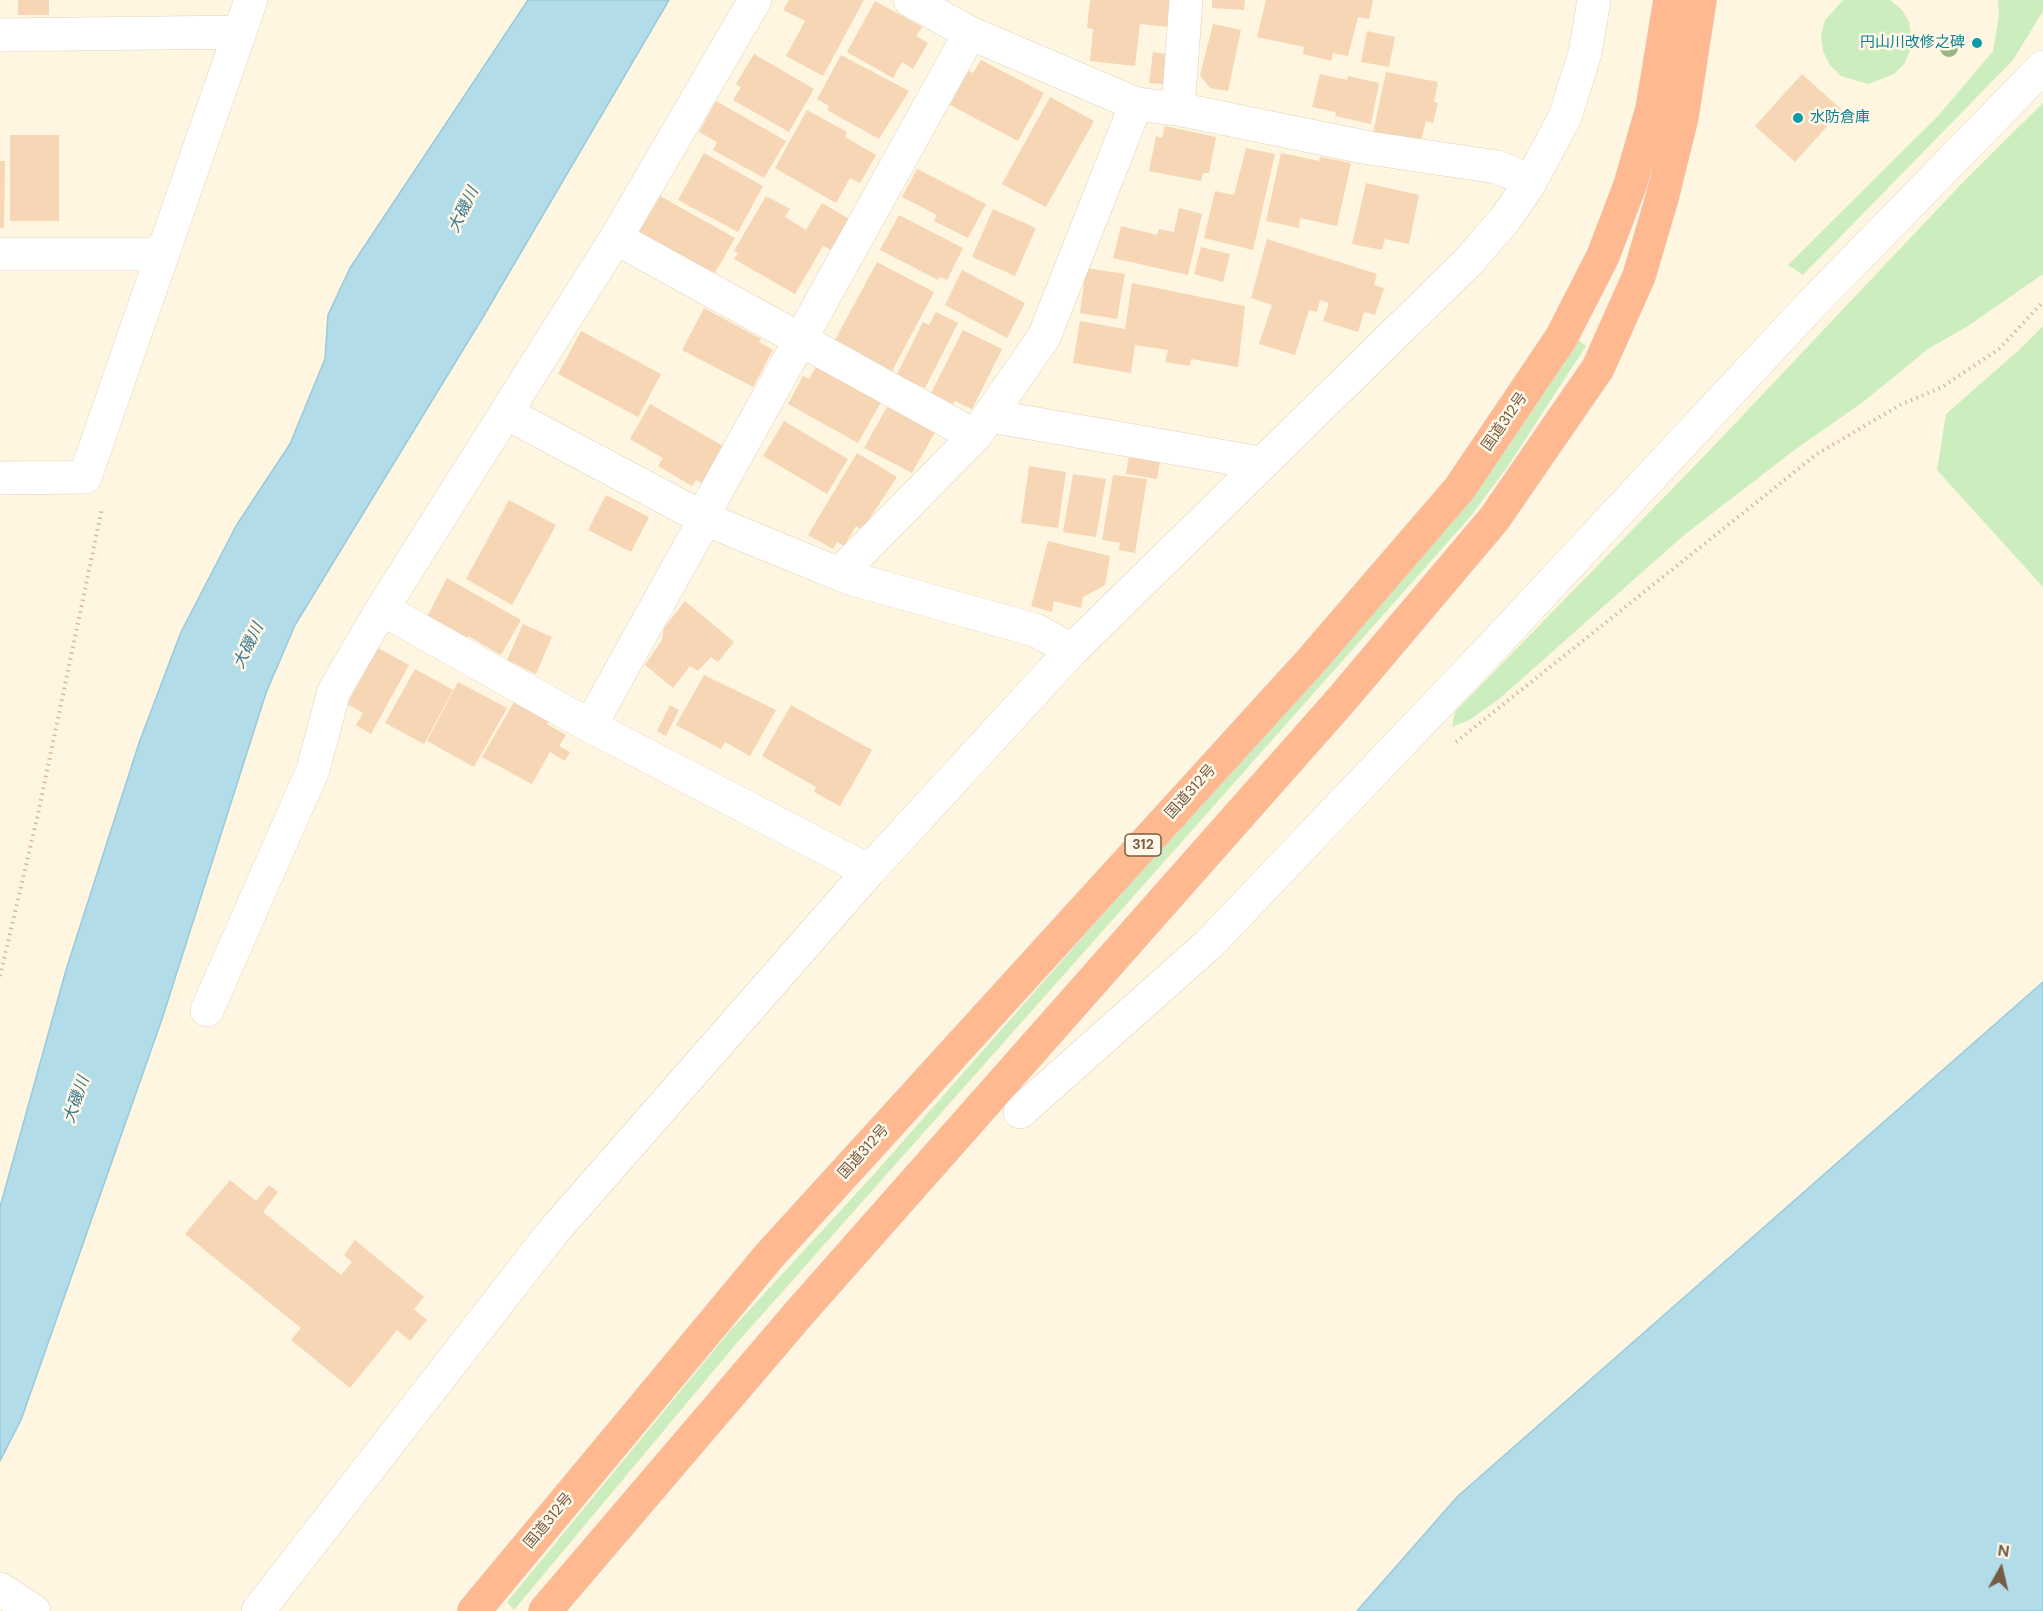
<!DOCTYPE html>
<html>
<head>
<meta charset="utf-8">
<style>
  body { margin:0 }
  #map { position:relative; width:2043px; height:1611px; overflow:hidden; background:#fef6e0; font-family:"DM Sans",sans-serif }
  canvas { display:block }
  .north { position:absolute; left:1971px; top:1539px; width:60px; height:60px; -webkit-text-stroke:4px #fff8e8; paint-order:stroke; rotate:8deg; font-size:16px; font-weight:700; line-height:24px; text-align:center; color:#775c45 }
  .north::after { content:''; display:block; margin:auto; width:21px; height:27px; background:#775c45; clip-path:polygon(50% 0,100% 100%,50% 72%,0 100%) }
</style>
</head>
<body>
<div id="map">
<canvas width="2043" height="1611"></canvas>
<div class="north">N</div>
</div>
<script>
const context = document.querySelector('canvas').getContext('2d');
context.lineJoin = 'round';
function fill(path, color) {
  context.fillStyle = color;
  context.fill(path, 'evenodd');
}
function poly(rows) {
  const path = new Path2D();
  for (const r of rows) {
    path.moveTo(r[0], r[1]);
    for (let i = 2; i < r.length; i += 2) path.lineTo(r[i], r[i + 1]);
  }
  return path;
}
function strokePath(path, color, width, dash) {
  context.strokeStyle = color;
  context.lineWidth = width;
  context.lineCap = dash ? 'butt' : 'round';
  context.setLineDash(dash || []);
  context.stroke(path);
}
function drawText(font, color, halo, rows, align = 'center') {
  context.font = font + ' "DM Sans","Noto Sans JP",sans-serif';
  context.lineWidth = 5;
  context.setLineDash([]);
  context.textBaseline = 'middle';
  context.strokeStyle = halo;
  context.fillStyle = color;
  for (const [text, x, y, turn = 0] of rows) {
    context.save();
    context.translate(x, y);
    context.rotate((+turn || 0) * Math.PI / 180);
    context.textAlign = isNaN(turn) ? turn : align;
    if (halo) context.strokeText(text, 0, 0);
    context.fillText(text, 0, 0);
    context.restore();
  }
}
fill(poly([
  [1843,0,1890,0,1902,10,1909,22,1911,37,1910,51,1904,64,1894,74,1868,84,1841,76,1830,65,1823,51,1821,36,1825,20],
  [1998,0,2043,0,2043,11,2013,60,1803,275,1788,265,1938,116,1993,51,1999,16],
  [2043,103,2043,274,1968,326,1928,349,1863,402,1793,451,1683,536,1499,699,1471,719,1452,727,1455,712,1710,450,1966,179],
  [2043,326,2043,587,1937,470,1946,414,2019,350],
  [1574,337,1586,346,1508,466,1471,516,736,1344,514,1610,507,1602,729,1332,875,1173,1245,753]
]), '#ccedbd');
const water = poly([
  [528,0,669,0,483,317,295,625,266,693,162,1019,21,1420,0,1461,0,1207,66,970,139,743,181,632,236,526,290,444,325,359,328,315,350,268,528,0],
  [2043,982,2043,1611,1357,1611,1458,1496,2043,982]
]);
fill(water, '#b3dce9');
strokePath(water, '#98cadc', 1.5);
fill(poly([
  [18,0,49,0,49,15,18,15],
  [789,0,864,0,823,76,786,56,805,21,783,10],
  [1090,0,1171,0,1169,27,1140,24,1135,66,1090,61,1093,29,1087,28],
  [1212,0,1245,0,1244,10,1212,8],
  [1266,0,1373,0,1369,19,1358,17,1348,56,1333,53,1331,61,1303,54,1304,47,1257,37],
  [875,1,922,27,916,36,928,43,913,69,902,62,893,78,847,52],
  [1213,24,1241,30,1228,91,1210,88,1200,75],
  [1367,31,1395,37,1389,67,1361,62],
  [1153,52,1167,54,1163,84,1149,83],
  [754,54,814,89,789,132,733,100,741,87,736,84],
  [841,55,909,91,879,139,827,110,829,106,817,99],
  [981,60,1044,93,1018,141,950,105,968,71,973,73],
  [1386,72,1438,82,1434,102,1438,103,1433,123,1426,121,1421,140,1408,137,1406,145,1372,138],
  [1320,74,1347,80,1348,76,1379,83,1371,124,1335,116,1336,112,1312,107],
  [1802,74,1842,110,1795,162,1755,126],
  [1050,97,1094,121,1046,207,1002,184],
  [716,101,786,141,764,178,713,150,717,142,699,132],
  [807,110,847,132,845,137,876,155,860,183,850,178,836,203,775,168],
  [1165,126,1216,137,1209,173,1203,173,1201,181,1149,171,1156,136,1162,138],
  [10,135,59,135,59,221,10,221],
  [1246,148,1275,154,1253,250,1204,238,1215,191,1234,195],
  [704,153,763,186,738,232,678,200],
  [1281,153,1319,161,1320,157,1351,163,1337,226,1300,218,1299,228,1266,221],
  [0,161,5,161,4,228,0,228],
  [917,169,986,204,968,238,934,221,937,215,902,197],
  [1366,183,1419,195,1409,244,1385,239,1382,250,1352,244],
  [660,196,735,238,712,278,638,232],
  [766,196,790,209,785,217,806,230,822,203,849,219,831,250,823,246,795,294,734,259,738,253,734,251],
  [1179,208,1202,214,1188,275,1113,258,1121,226,1157,235,1159,229,1174,232],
  [993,209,1036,228,1015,276,972,257],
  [899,215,963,248,947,280,940,277,938,280,880,250],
  [1267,239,1377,274,1374,285,1384,288,1375,315,1364,312,1358,332,1323,321,1329,303,1320,300,1317,312,1309,310,1295,355,1259,344,1272,305,1251,298],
  [1201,247,1230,254,1223,282,1194,274],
  [877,262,934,292,890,375,860,359,862,354,835,340],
  [1086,268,1125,274,1117,319,1080,313],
  [962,270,1025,303,1007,338,945,305],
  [1132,283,1245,306,1238,367,1191,359,1190,366,1165,362,1168,350,1135,345,1131,373,1073,363,1080,321,1125,329],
  [704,308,761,339,759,342,773,350,753,387,682,350],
  [936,312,958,323,925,388,916,384,915,388,895,378,923,322,929,325],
  [963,330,1002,349,972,409,955,401,953,404,931,393],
  [581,331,661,374,638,417,558,374],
  [816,367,881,402,858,443,788,404,803,376,809,379],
  [650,404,723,446,702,483,696,480,692,486,658,466,663,458,630,439],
  [887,407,935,432,912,473,864,448],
  [784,421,848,459,827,494,763,456],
  [857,453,897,477,862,530,856,526,844,546,837,542,833,549,808,535],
  [1129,456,1160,461,1157,479,1126,474],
  [1029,466,1066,472,1058,528,1021,523],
  [1073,474,1106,479,1096,537,1063,532],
  [1113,475,1147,479,1135,553,1119,550,1120,543,1102,540],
  [606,495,649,517,631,552,588,530],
  [509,500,556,525,512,605,466,579],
  [1048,541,1110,556,1105,585,1083,597,1081,608,1054,601,1052,612,1031,606],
  [447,578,521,620,501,655,468,636,465,642,426,619],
  [685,601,734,642,718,662,711,657,698,671,690,666,673,688,645,665,662,640,664,628],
  [523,624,552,637,536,674,507,660],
  [378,648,409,665,371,734,356,725,363,713,347,704],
  [415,669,453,690,424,744,385,723],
  [704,675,776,710,750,756,725,742,721,749,676,725],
  [458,682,507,708,474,767,427,741],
  [514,702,549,721,547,724,566,735,559,746,570,752,565,761,550,752,532,784,482,757],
  [670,705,679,710,666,736,657,731],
  [791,705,872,750,840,806,814,792,816,787,762,756],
  [230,1180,256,1201,269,1185,278,1192,263,1212,341,1275,352,1262,344,1255,355,1240,424,1297,414,1309,427,1320,410,1341,397,1330,350,1388,291,1340,301,1328,185,1234]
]), '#f6d6b5');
const minor = poly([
  [910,0,970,33,1136,104,1178,109,1369,148,1497,167,1515,174,1528,186,1565,117,1585,53,1594,0],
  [0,35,239,32],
  [1178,109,1186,0],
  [616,238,975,436],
  [0,254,162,254],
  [506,413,705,519,849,578,1035,630,1072,650,1470,260,1506,218,1528,186],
  [991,416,1260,463],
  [0,478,85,477,251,0],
  [702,517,970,33],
  [840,573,975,436,1044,337,1136,104],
  [382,609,590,726,869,871],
  [590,726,705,519],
  [207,1010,313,770,334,691,382,609,616,238,755,0],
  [1020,1112,1209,944,1496,643,1808,308,2043,67],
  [0,1589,34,1611],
  [258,1611,552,1233,869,871,1072,650]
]);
const highway = poly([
  [474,1611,769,1256,1311,661,1460,488,1561,338,1603,256,1630,185,1652,109,1670,0],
  [545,1611,801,1311,1342,699,1494,519,1598,368,1639,276,1662,198,1682,117,1700,0]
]);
strokePath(minor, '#e3d2bb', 34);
strokePath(highway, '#e4deda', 34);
strokePath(poly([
  [1456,742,1817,454,1900,405,1942,387,1999,349,2043,302],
  [0,976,38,814,102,508]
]), '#dbb998', 4, [1.5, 4.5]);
strokePath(minor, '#fff', 33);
strokePath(highway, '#ffb990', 33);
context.fillStyle = '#9ab585';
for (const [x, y] of [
  [1949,48]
]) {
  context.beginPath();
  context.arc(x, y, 9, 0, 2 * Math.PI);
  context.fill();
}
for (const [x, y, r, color] of [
  [1977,43,6,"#0f9aa8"],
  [1798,118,6,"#0f9aa8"]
]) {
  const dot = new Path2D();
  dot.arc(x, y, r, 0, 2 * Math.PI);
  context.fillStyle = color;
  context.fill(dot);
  strokePath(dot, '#fff8e8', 2);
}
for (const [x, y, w] of [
  [1143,845,36]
]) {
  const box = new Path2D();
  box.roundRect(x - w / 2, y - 11, w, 22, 4.5);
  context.fillStyle = '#fff8e8';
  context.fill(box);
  strokePath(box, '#775c45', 1.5);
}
drawText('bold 14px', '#775c45', null, [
  ["312",1143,845]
]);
drawText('15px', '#0d838f', '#fff8e8', [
  ["円山川改修之碑",1965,43],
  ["水防倉庫",1810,118,"left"]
], 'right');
drawText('15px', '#775c45', '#fff8e8', [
  ["国道312号",1505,422,-55],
  ["国道312号",1191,792,-48],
  ["国道312号",864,1152,-48],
  ["国道312号",549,1521,-50]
]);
drawText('italic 16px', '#3c778d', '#fff8e8', [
  ["大磯川",464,210,-64],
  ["大磯川",249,646,-64],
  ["大磯川",77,1100,-71]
]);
</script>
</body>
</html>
